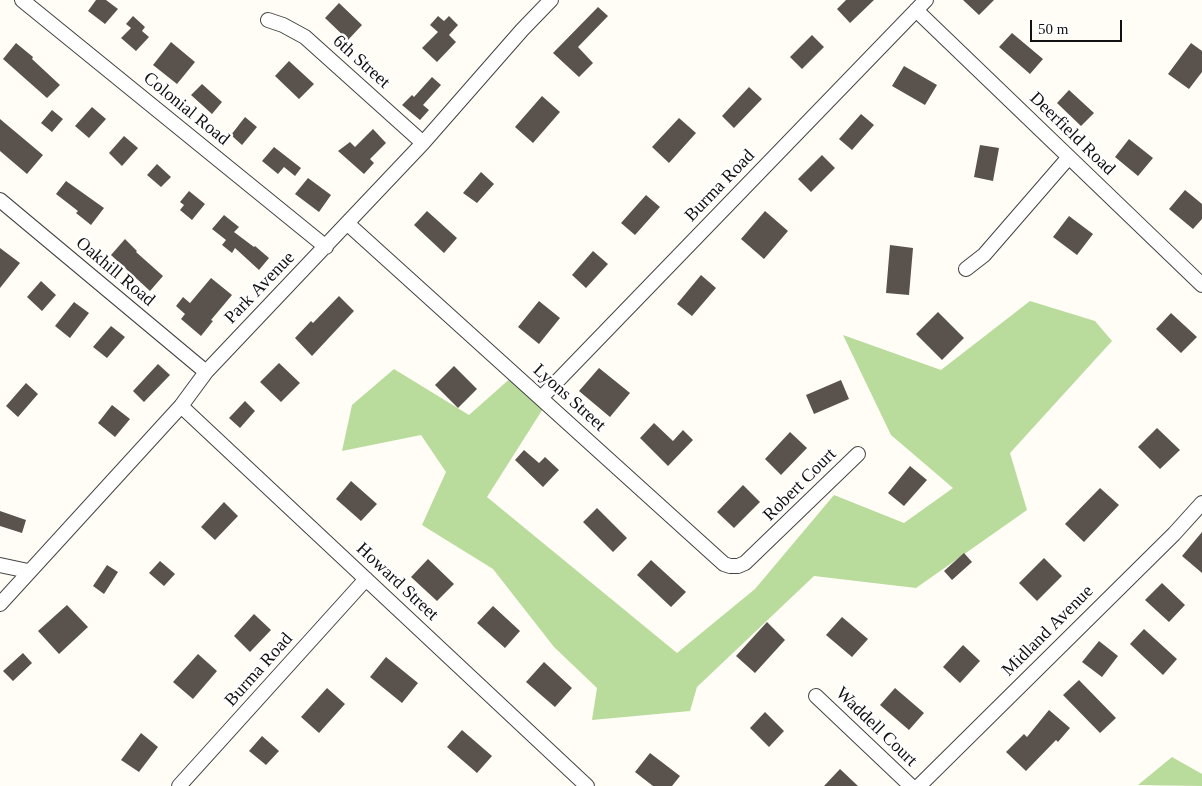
<!DOCTYPE html>
<html>
<head>
<meta charset="utf-8">
<style>
  body { margin:0 }
  #map { position:relative; width:1202px; height:786px; overflow:hidden; background:#fffdf5; font-family:"Times New Roman",serif }
  canvas { display:block }
  .scale { position:absolute; left:1030px; top:20px; width:92px; height:22px; box-sizing:border-box; border:2px solid #111; border-top:0; padding-left:6px; font-size:15px; line-height:18px; white-space:nowrap; color:#111; -webkit-text-stroke:4px #fff; paint-order:stroke }
</style>
</head>
<body>
<div id="map">
<canvas width="1202" height="786"></canvas>
<div class="scale">50 m</div>
</div>
<script>
const context = document.querySelector('canvas').getContext('2d');
context.lineJoin = 'round';
function fill(path, color) {
  context.fillStyle = color;
  context.fill(path, 'evenodd');
}
function poly(rows) {
  const path = new Path2D();
  for (const r of rows) {
    path.moveTo(r[0], r[1]);
    for (let i = 2; i < r.length; i += 2) path.lineTo(r[i], r[i + 1]);
  }
  return path;
}
function strokePath(path, color, width, dash) {
  context.strokeStyle = color;
  context.lineWidth = width;
  context.lineCap = dash ? 'butt' : 'round';
  context.setLineDash(dash || []);
  context.stroke(path);
}
function drawText(font, color, halo, rows, align = 'center') {
  context.font = font + ' "Times New Roman",serif';
  context.lineWidth = 5;
  context.setLineDash([]);
  context.textBaseline = 'middle';
  context.strokeStyle = halo;
  context.fillStyle = color;
  for (const [text, x, y, turn = 0] of rows) {
    context.save();
    context.translate(x, y);
    context.rotate((+turn || 0) * Math.PI / 180);
    context.textAlign = isNaN(turn) ? turn : align;
    if (halo) context.strokeText(text, 0, 0);
    context.fillText(text, 0, 0);
    context.restore();
  }
}
fill(poly([
  [1030,301,1095,321,1112,341,1010,453,1027,510,916,588,814,576,697,687,690,711,592,720,597,688,554,647,493,569,422,525,446,472,421,435,342,451,352,405,394,369,469,415,513,376,546,404,487,497,677,653,755,589,834,495,904,523,953,488,891,435,843,335,941,370],
  [1172,757,1202,774,1202,786,1138,785]
]), '#b9dc9c');
fill(poly([
  [96,0,106,0,118,9,105,24,88,11],
  [846,0,874,0,850,23,837,9],
  [963,0,994,0,979,15],
  [339,3,362,25,348,40,325,18],
  [598,7,608,16,578,47,593,63,579,77,553,53],
  [133,16,145,27,142,31,149,37,136,51,121,38,131,28,126,24],
  [438,16,444,21,449,16,458,25,449,35,456,42,437,62,422,48,438,32,430,25],
  [1012,33,1043,59,1030,74,999,47],
  [812,35,824,47,802,69,790,57],
  [171,42,195,62,177,84,153,65],
  [16,43,33,57,32,59,60,85,47,98,3,59],
  [1191,43,1202,51,1202,72,1189,89,1168,74],
  [289,61,314,84,299,99,275,76],
  [904,66,937,85,925,105,892,86],
  [432,77,441,85,423,105,429,110,420,120,402,105,412,95,414,97],
  [202,84,222,102,212,114,191,95],
  [749,87,762,99,734,128,722,116],
  [1069,90,1094,113,1081,126,1057,103],
  [542,96,560,112,533,143,515,127],
  [92,107,106,119,89,138,75,126],
  [52,110,63,119,52,132,41,123],
  [861,114,874,125,852,150,839,139],
  [245,117,257,127,242,145,231,135],
  [679,118,696,133,669,163,652,147],
  [0,119,43,155,27,174,0,151],
  [373,129,386,143,370,159,374,163,364,174,338,151,350,142,355,147],
  [124,136,138,148,122,166,109,153],
  [1129,139,1153,158,1138,176,1115,157],
  [980,145,999,148,993,181,974,177],
  [274,147,301,168,295,176,284,167,278,174,262,161],
  [822,155,835,168,811,192,798,179],
  [157,164,171,177,161,187,147,175],
  [481,172,494,184,477,203,463,193],
  [308,178,331,195,319,212,295,194],
  [66,181,104,208,91,225,76,213,78,211,56,194],
  [1185,190,1202,204,1202,219,1193,229,1169,209],
  [189,191,205,204,192,220,180,210,184,205,180,202],
  [646,195,660,207,635,235,621,223],
  [427,211,457,238,444,253,414,225],
  [765,211,788,231,764,259,741,239],
  [224,215,239,227,234,232,254,247,255,246,269,258,259,270,235,248,232,253,222,245,226,240,212,229],
  [1069,216,1093,234,1077,255,1053,237],
  [125,239,137,251,136,252,163,276,150,291,111,255],
  [890,245,913,248,909,295,886,293],
  [0,248,20,263,0,288],
  [593,251,608,264,586,288,572,275],
  [701,275,716,288,692,316,677,304],
  [211,278,232,295,211,320,213,321,201,336,181,319,185,314,176,306,183,297,190,303],
  [41,281,56,295,42,311,27,297],
  [339,296,354,311,312,356,295,338,311,321,313,323],
  [539,301,560,318,539,344,518,327],
  [74,302,89,313,70,338,55,326],
  [938,312,964,338,942,360,916,334],
  [1171,313,1197,337,1181,353,1156,329],
  [111,326,125,337,107,358,93,347],
  [279,363,300,383,281,402,260,382],
  [158,364,170,375,144,402,133,391],
  [454,366,477,389,458,408,435,385],
  [599,368,630,393,610,417,579,391],
  [841,380,849,399,814,414,806,395],
  [26,383,38,394,18,417,6,406],
  [245,401,255,411,240,428,229,418],
  [112,405,130,419,115,437,98,423],
  [654,423,673,441,683,430,693,440,668,466,640,438],
  [1157,428,1180,450,1160,469,1138,447],
  [790,432,807,448,781,475,765,459],
  [524,450,539,463,545,457,559,470,543,487,515,460],
  [910,466,927,480,904,506,888,493],
  [351,481,377,504,361,521,336,499],
  [743,485,760,502,734,528,717,512],
  [1100,488,1119,505,1084,542,1065,524],
  [224,502,238,516,215,540,201,527],
  [597,508,627,538,613,552,583,522],
  [0,511,26,520,22,533,0,526],
  [1202,532,1202,573,1182,556],
  [964,553,972,562,952,580,944,571],
  [1044,558,1062,576,1037,601,1019,583],
  [428,559,454,584,437,601,411,577],
  [651,560,686,592,671,607,637,575],
  [160,561,175,574,164,586,149,573],
  [107,565,118,572,104,594,93,586],
  [1162,583,1185,605,1169,622,1145,600],
  [67,605,88,627,59,654,38,631],
  [493,606,520,631,505,648,477,623],
  [254,614,271,630,250,652,234,636],
  [842,617,868,639,852,657,826,635],
  [767,622,785,640,755,673,736,656],
  [1144,629,1177,659,1163,675,1130,644],
  [1099,641,1118,656,1102,677,1082,662],
  [963,645,980,661,960,683,943,667],
  [23,653,32,663,13,681,3,671],
  [198,654,217,671,193,699,173,682],
  [386,657,418,683,402,703,370,677],
  [544,662,572,688,555,707,526,682],
  [1079,680,1116,718,1100,733,1063,695],
  [327,688,345,704,319,733,301,717],
  [895,688,924,713,909,730,880,705],
  [1049,710,1070,728,1058,742,1056,740,1026,771,1006,752,1024,734,1027,737],
  [765,712,784,731,769,747,750,728],
  [462,730,492,756,477,773,447,747],
  [141,733,158,747,139,772,121,760],
  [262,736,279,751,266,765,249,751],
  [650,753,680,776,672,786,653,786,635,772],
  [840,769,858,786,824,786]
]), '#5a524d');
const minor = poly([
  [22,0,326,247],
  [916,10,1202,285],
  [268,20,283,25,305,37,423,143],
  [0,200,206,372],
  [348,224,724,564,730,566,738,566,745,563,858,454],
  [966,269,984,255,1069,157],
  [541,398,926,0],
  [181,406,587,786],
  [0,565,28,571],
  [0,604,181,406,206,372,423,143,522,30,551,0],
  [816,696,911,786],
  [179,786,366,579],
  [919,786,1174,534,1202,503]
]);
strokePath(minor, '#444', 16);
strokePath(minor, '#fff', 14);
drawText('18px', '#111', '#fff', [
  ["6th Street",361,62,42],
  ["Colonial Road",186,109,39],
  ["Deerfield Road",1072,134,44],
  ["Burma Road",720,186,-46],
  ["Oakhill Road",115,272,40],
  ["Park Avenue",260,288,-46],
  ["Lyons Street",569,398,42],
  ["Robert Court",800,485,-45],
  ["Howard Street",397,582,43],
  ["Midland Avenue",1048,631,-45],
  ["Burma Road",259,670,-48],
  ["Waddell Court",876,727,44]
]);
</script>
</body>
</html>
